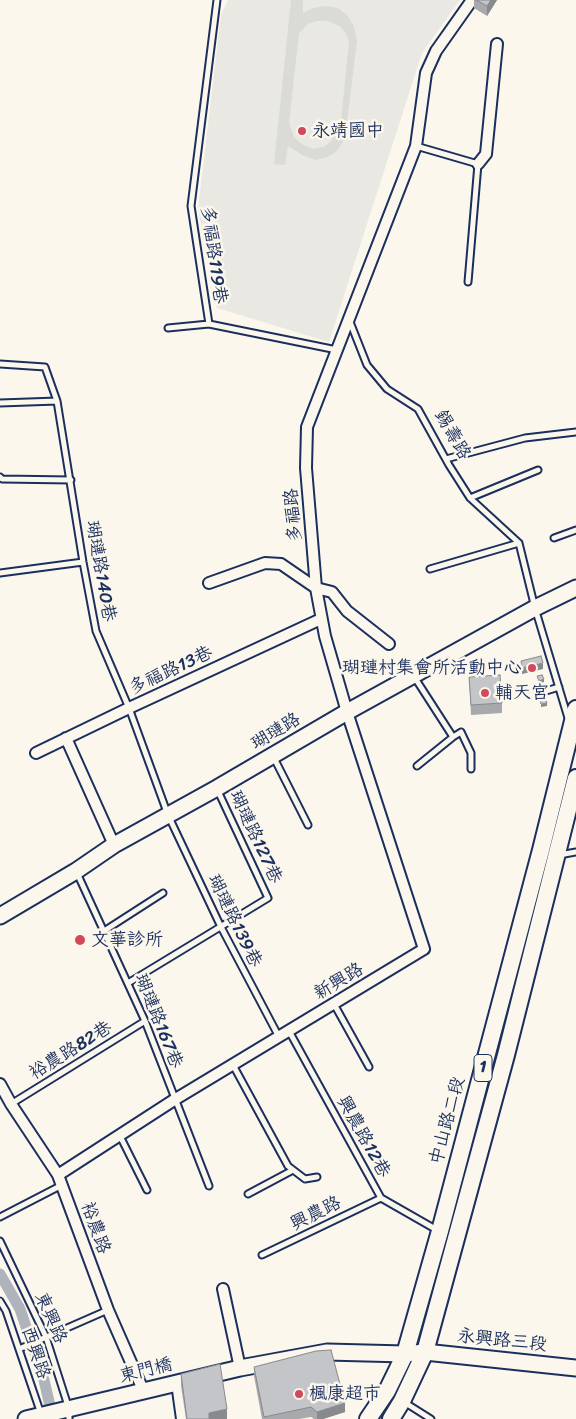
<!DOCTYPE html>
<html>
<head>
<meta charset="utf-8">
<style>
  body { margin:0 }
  canvas { display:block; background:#fbf7ec }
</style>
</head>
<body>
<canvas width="576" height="1419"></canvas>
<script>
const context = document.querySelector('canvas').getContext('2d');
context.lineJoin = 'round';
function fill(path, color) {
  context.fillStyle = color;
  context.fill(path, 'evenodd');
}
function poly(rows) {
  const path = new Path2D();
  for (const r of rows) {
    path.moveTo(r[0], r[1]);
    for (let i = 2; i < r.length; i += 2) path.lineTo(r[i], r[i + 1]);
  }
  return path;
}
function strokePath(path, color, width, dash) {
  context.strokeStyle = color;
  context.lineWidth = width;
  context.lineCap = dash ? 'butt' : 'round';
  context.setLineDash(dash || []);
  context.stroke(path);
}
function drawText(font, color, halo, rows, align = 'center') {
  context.font = font + ' Sriracha,"LXGW WenKai TC",sans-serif';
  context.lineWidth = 5;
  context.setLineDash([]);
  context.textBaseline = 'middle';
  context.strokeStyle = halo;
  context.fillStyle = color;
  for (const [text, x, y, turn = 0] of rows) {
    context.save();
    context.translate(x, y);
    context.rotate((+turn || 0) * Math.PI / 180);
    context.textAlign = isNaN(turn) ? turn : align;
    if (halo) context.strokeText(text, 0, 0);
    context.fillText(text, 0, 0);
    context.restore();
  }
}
fill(poly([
  [228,0,460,0,422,53,329,342,217,308,198,209,221,15]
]), '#eae8e2');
fill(poly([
  [291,0,303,0,303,13,313,8,325,6,338,8,348,16,354,27,357,40,345,139,336,152,327,157,316,160,302,155,288,146,285,165,274,164],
  [317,21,328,21,340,26,346,33,349,41,340,131,326,146,314,149,303,145,294,137,289,123,299,33,308,24]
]), '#dadad7');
strokePath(poly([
  [0,1274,20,1309,44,1380,53,1419]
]), '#afb3bb', 11);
const lane = poly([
  [217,0,191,206,209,324,337,350],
  [416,146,478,164,468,282],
  [350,322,367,365,387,389,418,409,449,465,470,498,519,543,535,608,568,718],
  [168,328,209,324],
  [0,364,45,367,57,401,83,562,96,631,129,708,168,815,221,927,279,1037],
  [0,403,57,401],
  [446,459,525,438,576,432],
  [0,477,2,479,71,480],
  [470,498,538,470],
  [554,538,576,530],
  [430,569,519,543],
  [0,573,83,562],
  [415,678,453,737,461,732,471,753,471,769],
  [546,691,559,687],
  [273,756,308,825],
  [417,766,453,737],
  [559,855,576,852],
  [77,873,145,1021,209,1186],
  [104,931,163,893],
  [128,983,268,898,217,789],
  [334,1004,369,1067],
  [289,1031,381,1198,437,1230],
  [233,1065,288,1166,305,1179,317,1177],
  [11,1104,145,1021],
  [120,1136,147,1190],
  [248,1194,293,1170],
  [0,1217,62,1185],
  [0,1241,46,1337,69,1409,69,1419],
  [262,1255,381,1198],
  [0,1301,6,1311,41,1414],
  [19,1349,108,1310],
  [404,1402,431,1419]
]);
const street = poly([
  [478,164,486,154,497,44],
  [209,583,265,563,281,564,316,588,332,592,347,611,389,644],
  [66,738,114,845],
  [36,753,129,708,321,619],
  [0,1084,11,1104,58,1175,108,1310,144,1392],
  [58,1175,174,1100,424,949,347,712,325,636,316,588,306,468,307,427,416,146,426,73,436,51,472,0],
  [223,1289,240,1368],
  [177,1383,182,1419]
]);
const secondary = poly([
  [0,916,76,871,114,845,217,788,347,712,535,608,576,588],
  [26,1419,240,1368,327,1352,405,1354,425,1352,576,1368]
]);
const primary = poly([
  [368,1419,387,1391,405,1354,440,1231,541,850,576,709],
  [391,1419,402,1401,425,1352,506,1055,576,778]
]);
strokePath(lane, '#1b2f5e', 9);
strokePath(street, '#1b2f5e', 14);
strokePath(secondary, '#1b2f5e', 19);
strokePath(primary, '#1b2f5e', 20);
strokePath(lane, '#fbf7ec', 5);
strokePath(street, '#fbf7ec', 10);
strokePath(secondary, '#fbf7ec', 15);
strokePath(primary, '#fbf7ec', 16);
fill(poly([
  [474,0,497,0,487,16,474,8],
  [469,677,502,703,502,713,471,715],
  [254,1367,345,1412,323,1419,314,1419,311,1417,299,1419,262,1419,254,1376],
  [181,1374,227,1419,186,1419,181,1386]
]), '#a8a9ad');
fill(poly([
  [491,0,497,0,487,16,487,6],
  [543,663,543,669,522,674,522,668],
  [544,679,544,682,539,684,539,681],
  [547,703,547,706,541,707,541,704],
  [345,1403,345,1412,323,1419,317,1419,317,1412],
  [227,1409,227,1419,209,1419,209,1413]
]), '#888a8d');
const building = poly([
  [476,0,491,0,487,6,476,0],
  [541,656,543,663,522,668,521,661,541,656],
  [500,675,502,703,471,705,469,677,500,675],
  [542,675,544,679,539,681,537,676,542,675],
  [545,698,547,703,541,704,540,700,545,698],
  [331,1350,345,1403,317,1412,311,1407,264,1417,254,1367,316,1351,331,1350],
  [220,1364,227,1409,209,1413,209,1419,187,1419,181,1374,220,1364]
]);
fill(building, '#c3c5c9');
strokePath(building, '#888a8d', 1);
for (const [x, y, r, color] of [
  [302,131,5,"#d1495b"],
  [532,668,5,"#d1495b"],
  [485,693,5,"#d1495b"],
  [80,940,6,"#d1495b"],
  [299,1394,5,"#d1495b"]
]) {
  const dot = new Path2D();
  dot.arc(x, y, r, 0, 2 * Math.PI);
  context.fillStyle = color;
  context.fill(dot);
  strokePath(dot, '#fbf7ec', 2);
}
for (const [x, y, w] of [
  [483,1068,18]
]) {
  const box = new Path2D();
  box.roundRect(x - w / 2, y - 13.5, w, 27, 4);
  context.fillStyle = '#fbf7ec';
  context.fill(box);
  strokePath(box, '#1b2f5e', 1);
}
drawText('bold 16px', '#1b2f5e', null, [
  ["1",483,1068]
]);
drawText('18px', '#1b2f5e', '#fbf7ec', [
  ["永靖國中",312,131],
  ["瑚璉村集會所活動中心",522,668,"right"],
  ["輔天宮",495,693],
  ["文華診所",91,940],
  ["楓康超市",309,1394]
], 'left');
drawText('18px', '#1b2f5e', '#fbf7ec', [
  ["多福路119巷",213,255,82],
  ["錫壽路",452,435,60],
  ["多福路",294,515,-95],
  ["瑚璉路140巷",100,571,80],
  ["多福路13巷",171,671,-25],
  ["瑚璉路",276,732,-31],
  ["瑚璉路127巷",255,837,65],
  ["瑚璉路139巷",234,921,64],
  ["新興路",339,982,-31],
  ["瑚璉路167巷",158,1021,68],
  ["裕農路82巷",71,1051,-32],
  ["中山路二段",448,1121,-75],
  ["興農路12巷",363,1137,61],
  ["興農路",316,1214,-26],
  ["裕農路",95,1228,70],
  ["東興路",50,1318,66],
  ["永興路三段",502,1341,6],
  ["西興路",35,1353,71],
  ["東門橋",146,1371,-14]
]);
</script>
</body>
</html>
